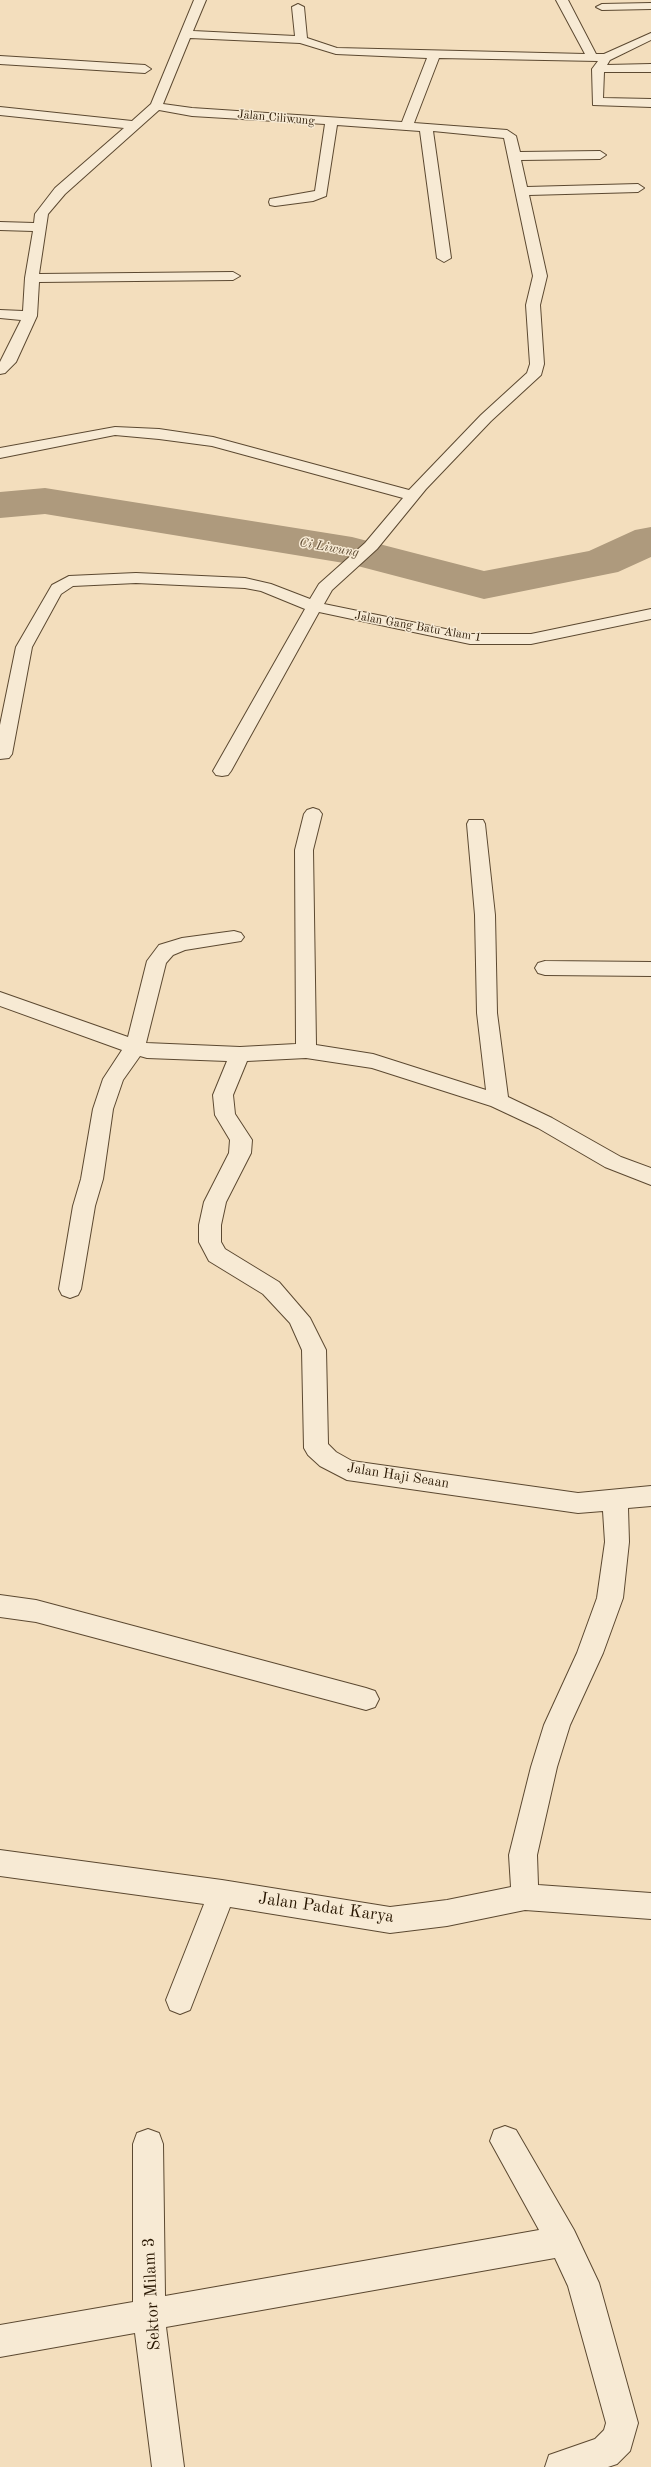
<!DOCTYPE html>
<html>
<head>
<meta charset="utf-8">
<style>
  body { margin:0 }
  canvas { display:block; background:#f3debd }
</style>
</head>
<body>
<canvas width="651" height="2467"></canvas>
<script>
const context = document.querySelector('canvas').getContext('2d');
context.lineJoin = 'round';
function poly(rows) {
  const path = new Path2D();
  for (const r of rows) {
    path.moveTo(r[0], r[1]);
    for (let i = 2; i < r.length; i += 2) path.lineTo(r[i], r[i + 1]);
  }
  return path;
}
function fill(path, color) {
  context.fillStyle = color;
  context.fill(path, 'evenodd');
}
function strokePath(path, color, width, dash) {
  context.strokeStyle = color;
  context.lineWidth = width;
  context.lineCap = dash ? 'butt' : 'round';
  context.setLineDash(dash || []);
  context.stroke(path);
}
function drawText(font, color, halo, rows, align = 'center') {
  context.font = font + ' "Old Standard TT",serif';
  context.lineWidth = 3;
  context.setLineDash([]);
  context.textBaseline = 'middle';
  context.strokeStyle = halo;
  context.fillStyle = color;
  for (const [text, x, y, turn = 0] of rows) {
    context.save();
    context.translate(x, y);
    context.rotate((+turn || 0) * Math.PI / 180);
    context.textAlign = isNaN(turn) ? turn : align;
    if (halo) context.strokeText(text, 0, 0);
    context.fillText(text, 0, 0);
    context.restore();
  }
}
fill(poly([
  [45,488,352,537,484,571,589,551,635,530,651,527,651,557,618,572,484,599,350,564,45,514,0,518,0,492,45,488]
]), '#ae9a7d');
const minor = poly([
  [194,0,206,0,193,31,295,36,292,7,298,4,304,7,307,38,337,48,585,54,556,0,568,0,596,54,604,54,651,33,651,40,610,60,607,65,651,64,651,72,604,72,603,98,651,99,651,107,593,105,592,69,598,61,439,58,414,123,507,130,516,136,520,152,600,151,606,155,600,159,521,160,527,187,638,184,644,188,638,192,529,195,547,276,540,305,544,364,541,375,491,421,426,489,377,549,332,590,324,604,470,634,531,634,651,609,651,619,531,644,470,644,319,612,231,771,228,775,222,776,216,775,213,771,305,609,261,591,245,588,136,583,73,586,61,594,32,647,12,754,9,758,0,759,0,725,16,647,52,585,69,576,136,573,245,578,271,584,310,599,319,584,365,543,403,498,212,446,159,439,115,435,0,458,0,448,115,427,159,429,213,437,409,490,481,415,527,373,530,364,526,305,533,276,504,138,433,131,451,258,444,262,437,258,420,131,337,125,326,196,313,201,275,206,270,205,269,202,270,199,315,191,325,124,192,116,159,110,65,194,48,214,39,274,233,272,240,276,233,280,39,282,37,316,16,362,5,373,0,374,0,362,21,320,0,318,0,310,23,311,25,278,33,231,0,230,0,222,34,223,35,214,55,188,124,128,0,115,0,107,132,121,151,104,194,0],
  [190,38,300,43,336,54,427,58,402,122,192,108,163,104,190,38],
  [651,3,651,9,602,10,596,7,602,4,651,3],
  [0,56,145,65,151,69,145,73,0,64,0,56],
  [313,808,319,810,322,814,313,850,316,1045,373,1054,486,1090,477,1013,475,915,467,824,469,820,483,820,485,824,495,915,497,1013,508,1097,552,1118,621,1157,651,1168,651,1185,605,1167,538,1128,491,1106,372,1068,306,1058,247,1061,233,1095,235,1114,252,1140,251,1153,226,1202,221,1225,221,1242,225,1249,279,1282,310,1318,326,1350,328,1444,336,1452,352,1461,578,1493,651,1486,651,1506,628,1508,629,1542,623,1598,603,1653,570,1725,557,1767,537,1855,538,1885,651,1893,651,1919,525,1910,447,1926,390,1933,230,1907,190,2010,180,2014,170,2010,166,2000,204,1904,0,1876,0,1850,222,1880,390,1907,447,1900,511,1887,509,1855,531,1767,544,1725,577,1653,597,1598,605,1542,603,1511,578,1513,347,1480,320,1466,308,1455,304,1448,302,1350,290,1323,263,1294,209,1261,199,1242,199,1225,204,1202,229,1153,230,1140,215,1115,213,1095,227,1061,147,1058,140,1056,123,1080,113,1109,103,1179,95,1206,81,1289,78,1295,70,1298,62,1295,59,1289,73,1206,81,1179,93,1109,103,1079,122,1050,0,1006,0,992,128,1037,147,961,159,945,182,938,234,931,241,933,244,937,241,941,185,950,173,955,166,963,146,1043,240,1047,296,1044,295,850,304,814,307,810,313,808],
  [545,961,651,962,651,976,545,975,538,973,535,968,538,963,545,961],
  [0,1595,36,1600,366,1688,375,1691,379,1699,375,1707,366,1710,36,1622,0,1617,0,1595],
  [505,2126,516,2130,574,2230,599,2283,638,2423,630,2451,617,2464,608,2467,545,2467,549,2455,595,2439,604,2430,606,2423,568,2286,555,2258,166,2327,184,2467,152,2467,135,2333,0,2357,0,2325,133,2302,133,2144,137,2133,148,2129,159,2133,163,2144,165,2296,539,2230,490,2141,494,2130,505,2126]
]);
strokePath(minor, '#5c4931', 2);
fill(minor, '#f7ead4');
drawText('12px', '#291702', '#f7ead4', [
  ["Jalan Ciliwung",276,118,5],
  ["Jalan Gang Batu Alam 1",418,627,10]
]);
drawText('italic 13px', '#5e4b33', '#f7ead4', [
  ["Ci Liwung",329,548,10]
]);
drawText('14px', '#291702', '#f7ead4', [
  ["Jalan Haji Seaan",398,1476,9]
]);
drawText('17px', '#291702', '#f7ead4', [
  ["Jalan Padat Karya",326,1908,8],
  ["Sektor Milam 3",152,2294,-93]
]);
</script>
</body>
</html>
